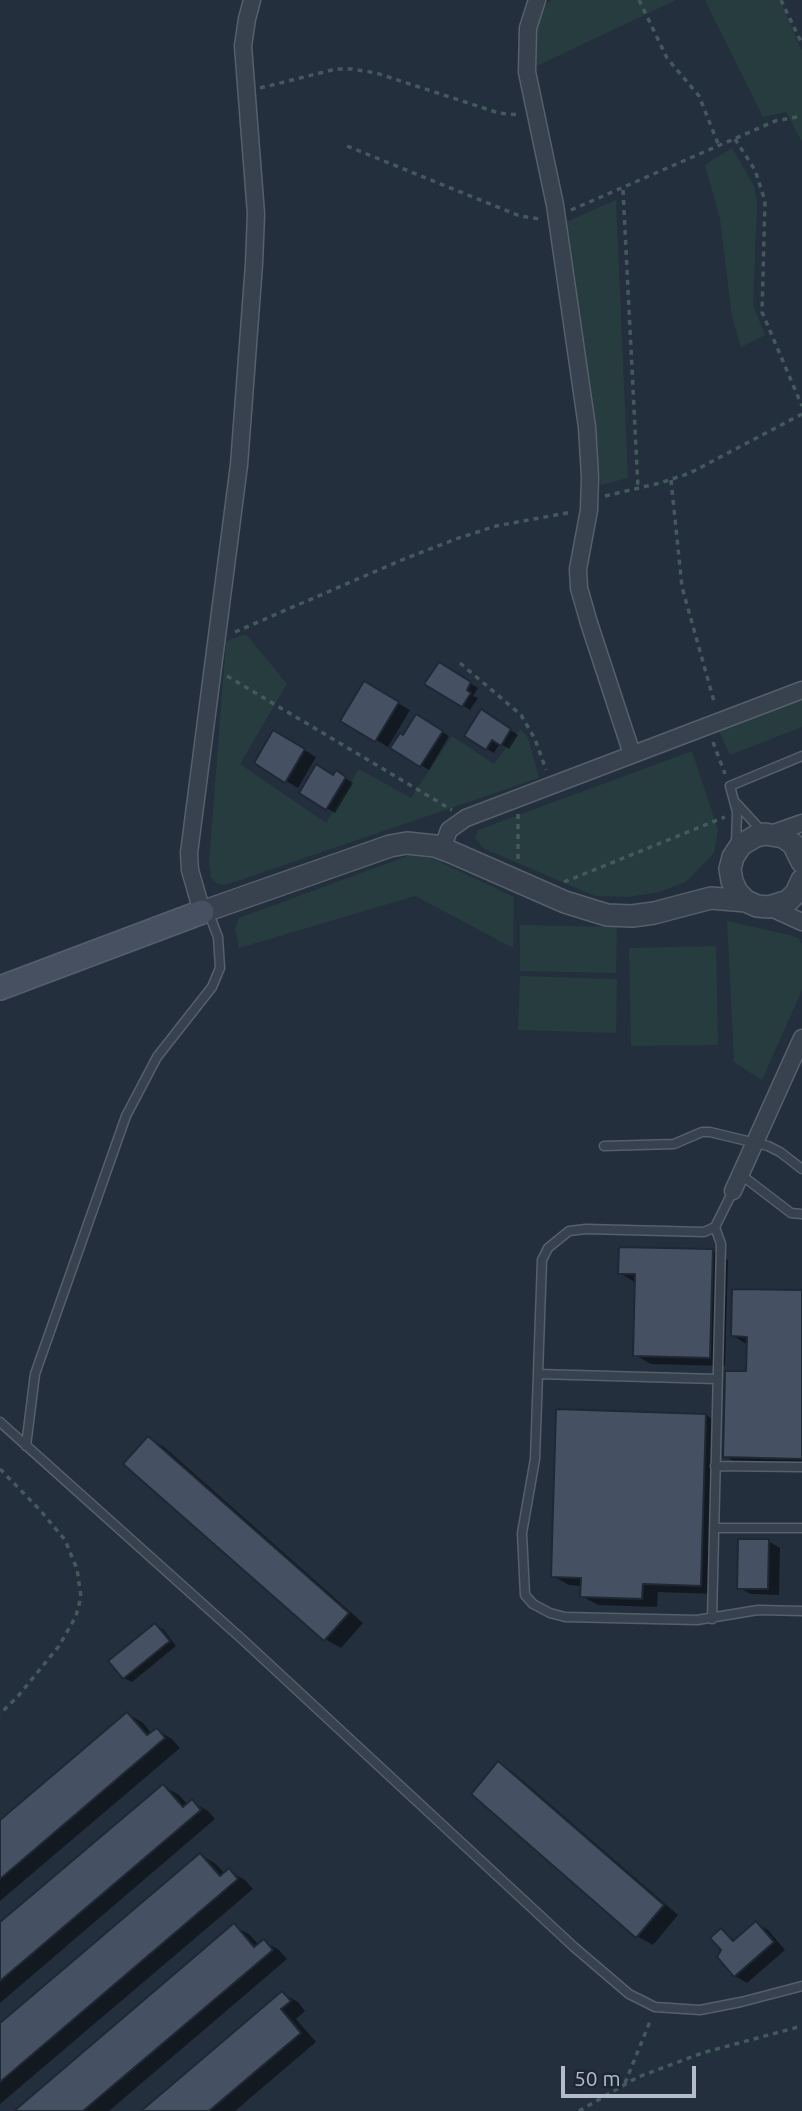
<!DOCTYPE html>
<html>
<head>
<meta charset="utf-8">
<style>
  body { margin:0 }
  #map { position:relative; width:802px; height:2111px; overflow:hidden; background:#242f3e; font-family:Ubuntu,sans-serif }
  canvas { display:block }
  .scale { position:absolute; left:561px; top:2066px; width:135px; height:32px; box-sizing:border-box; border:4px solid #b4bcc9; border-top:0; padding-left:9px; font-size:21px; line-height:24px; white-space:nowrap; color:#b4bcc9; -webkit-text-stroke:5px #1d2633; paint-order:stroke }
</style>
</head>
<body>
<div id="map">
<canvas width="802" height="2111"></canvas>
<div class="scale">50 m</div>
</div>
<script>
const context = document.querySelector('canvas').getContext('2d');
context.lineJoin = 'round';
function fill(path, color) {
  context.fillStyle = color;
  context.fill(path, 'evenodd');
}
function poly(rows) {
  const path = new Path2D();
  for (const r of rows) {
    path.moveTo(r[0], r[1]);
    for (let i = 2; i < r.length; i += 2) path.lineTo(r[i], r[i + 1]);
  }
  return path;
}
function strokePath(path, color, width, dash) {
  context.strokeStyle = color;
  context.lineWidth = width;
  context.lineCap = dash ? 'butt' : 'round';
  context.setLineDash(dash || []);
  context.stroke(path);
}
fill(poly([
  [551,0,676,0,537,66,532,30,539,11],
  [705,0,780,0,802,51,802,142,786,112,763,117],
  [732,148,754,186,757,205,753,305,765,335,741,347,732,317,720,219,705,165],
  [616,200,628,478,601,485,566,222],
  [246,634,287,684,240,764,326,823,359,769,411,798,452,736,494,764,520,729,528,738,539,778,237,881,223,885,216,883,211,877,209,863,226,641],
  [802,698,802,727,730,755,719,731],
  [692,751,718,830,714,853,686,882,659,892,629,897,595,896,485,849,475,838,478,830],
  [410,855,434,859,514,897,513,948,415,896,239,948,235,929,239,918],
  [727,921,789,935,798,938,802,944,802,990,762,1080,734,1062],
  [520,925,617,927,616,973,520,971],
  [716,946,718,1045,631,1046,629,948],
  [520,976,617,979,616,1033,518,1030]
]), '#263c3f');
fill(poly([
  [439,664,478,688,473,696,478,698,470,710,427,683],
  [365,684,410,710,388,747,343,720],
  [481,712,518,735,509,749,500,743,494,753,466,736],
  [416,716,449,736,429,770,393,748,404,737],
  [274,732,316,757,298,788,256,763],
  [337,773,353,783,335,813,301,792,334,777],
  [713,1251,728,1260,725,1366,651,1364,635,1355,635,1282,619,1273],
  [802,1292,802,1466,740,1465,725,1456,747,1373,748,1345,732,1335],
  [706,1415,721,1424,717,1594,658,1592,657,1607,598,1605,582,1596,583,1586,569,1585,553,1576],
  [148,1438,164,1447,363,1623,341,1648,325,1639],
  [768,1541,780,1548,779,1595,751,1594,739,1588],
  [155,1625,163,1629,176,1646,132,1682,124,1678],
  [128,1714,143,1723,152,1734,157,1730,172,1739,180,1748,0,1901,0,1822],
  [499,1764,514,1773,678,1915,653,1945,637,1936],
  [163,1786,179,1795,188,1805,192,1802,208,1811,215,1819,0,2003,0,1925],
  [201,1855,216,1864,225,1874,229,1871,245,1880,253,1889,0,2104,0,2026],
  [756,1923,768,1930,785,1950,747,1983,735,1976,719,1957,723,1950,722,1931,736,1941],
  [235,1926,250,1935,259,1945,264,1941,279,1950,287,1959,109,2111,17,2111],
  [282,1993,298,2002,305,2011,296,2019,316,2042,235,2111,143,2111]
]), '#0007');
const building = poly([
  [439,662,471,682,467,690,471,693,462,707,424,684,439,662],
  [364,681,399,702,375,742,340,721,364,681],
  [481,709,511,729,501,746,492,740,486,750,464,736,481,709],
  [416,714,443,731,420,767,390,748,400,733,403,735,416,714],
  [273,730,305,749,285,783,254,763,273,730],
  [316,764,333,775,336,770,346,777,326,810,299,793,316,764],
  [619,1247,713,1249,710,1358,633,1356,635,1274,618,1274,619,1247],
  [732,1289,802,1290,802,1459,723,1457,725,1371,746,1371,747,1337,731,1336,732,1289],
  [556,1409,706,1414,701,1586,643,1584,642,1599,580,1597,581,1578,551,1577,556,1409],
  [148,1436,349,1613,324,1641,123,1464,148,1436],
  [738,1539,769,1539,768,1589,737,1589,738,1539],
  [155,1623,170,1641,123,1679,108,1661,155,1623],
  [127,1712,147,1735,157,1728,165,1738,0,1879,0,1820,127,1712],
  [498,1761,664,1905,636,1938,471,1794,498,1761],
  [163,1784,183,1807,192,1799,201,1810,0,1981,0,1922,163,1784],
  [200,1853,220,1876,229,1868,238,1879,0,2082,0,2023,200,1853],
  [756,1921,774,1942,734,1977,717,1957,721,1950,710,1938,721,1928,733,1941,756,1921],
  [234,1923,254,1947,264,1939,273,1950,83,2111,14,2111,234,1923],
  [282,1991,291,2001,281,2009,301,2033,209,2111,141,2111,282,1991]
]);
fill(building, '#455162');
strokePath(building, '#1f2835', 2);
const service = poly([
  [735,802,762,831],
  [736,844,737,812,730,786,802,756],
  [604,1146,674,1144,702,1132,710,1132,768,1146,780,1152,802,1169],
  [740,1174,791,1213,802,1214],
  [733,1191,715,1227,704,1232,586,1229,569,1231,548,1248,542,1260,535,1459,522,1533,525,1595,533,1604,550,1613,565,1617,697,1620,758,1610,802,1611],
  [538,1374,717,1379],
  [0,1422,243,1640,574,1947,629,1994,655,2007,700,2010,741,2002,802,1986],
  [26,1446,35,1374,126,1116,157,1057,212,987,220,968,218,937,208,911],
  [715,1466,802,1467],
  [714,1528,802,1528],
  [712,1619,721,1244,715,1227]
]);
const minor = poly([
  [537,0,528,28,527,72,555,205,587,427,590,477,589,510,578,569,579,588,589,623,632,754],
  [771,834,802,823],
  [442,849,449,830,466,818,802,690],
  [769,907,802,922],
  [202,912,190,870,189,853,239,465,254,264,256,214,243,46,247,19,252,0],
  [733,1191,802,1038]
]);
const tertiary = poly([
  [802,862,793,844,783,837,765,834,756,836,741,845,733,857,730,869,732,881,737,892,746,901,757,906,769,907,788,901,796,893,802,880],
  [202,912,390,846,407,843,435,846,451,852,565,902,607,915,632,916,654,913,711,898,746,901]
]);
const secondary = poly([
  [0,988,202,912]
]);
strokePath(service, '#565f6c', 11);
strokePath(minor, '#565f6c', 19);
strokePath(tertiary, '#565f6c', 24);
strokePath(secondary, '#565f6c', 26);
strokePath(poly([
  [639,0,667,58,699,96,719,146],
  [781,0,802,44],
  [260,88,336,69,352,69,376,73,499,113,520,115],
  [735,139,755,170,765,201,762,312,802,406],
  [347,146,520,216,540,219],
  [623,190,638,488],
  [571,210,775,121,802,116],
  [671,480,682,587,715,705],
  [605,496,660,483,690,473,802,414],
  [235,632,404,559,456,539,496,526,572,512],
  [460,663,521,715,535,739,546,770],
  [227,676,452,810],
  [713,742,725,774],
  [518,814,518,862],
  [564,882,725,817],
  [0,1469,40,1510,65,1540,77,1569,81,1597,76,1616,59,1646,19,1695,0,1714],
  [625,2083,651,2019],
  [579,2111,638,2077,702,2053,802,2026]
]), '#44595c', 3.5, [5, 5]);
strokePath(service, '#38414e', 8);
strokePath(minor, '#38414e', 16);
strokePath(tertiary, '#38414e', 21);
strokePath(secondary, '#465061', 23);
</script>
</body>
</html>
